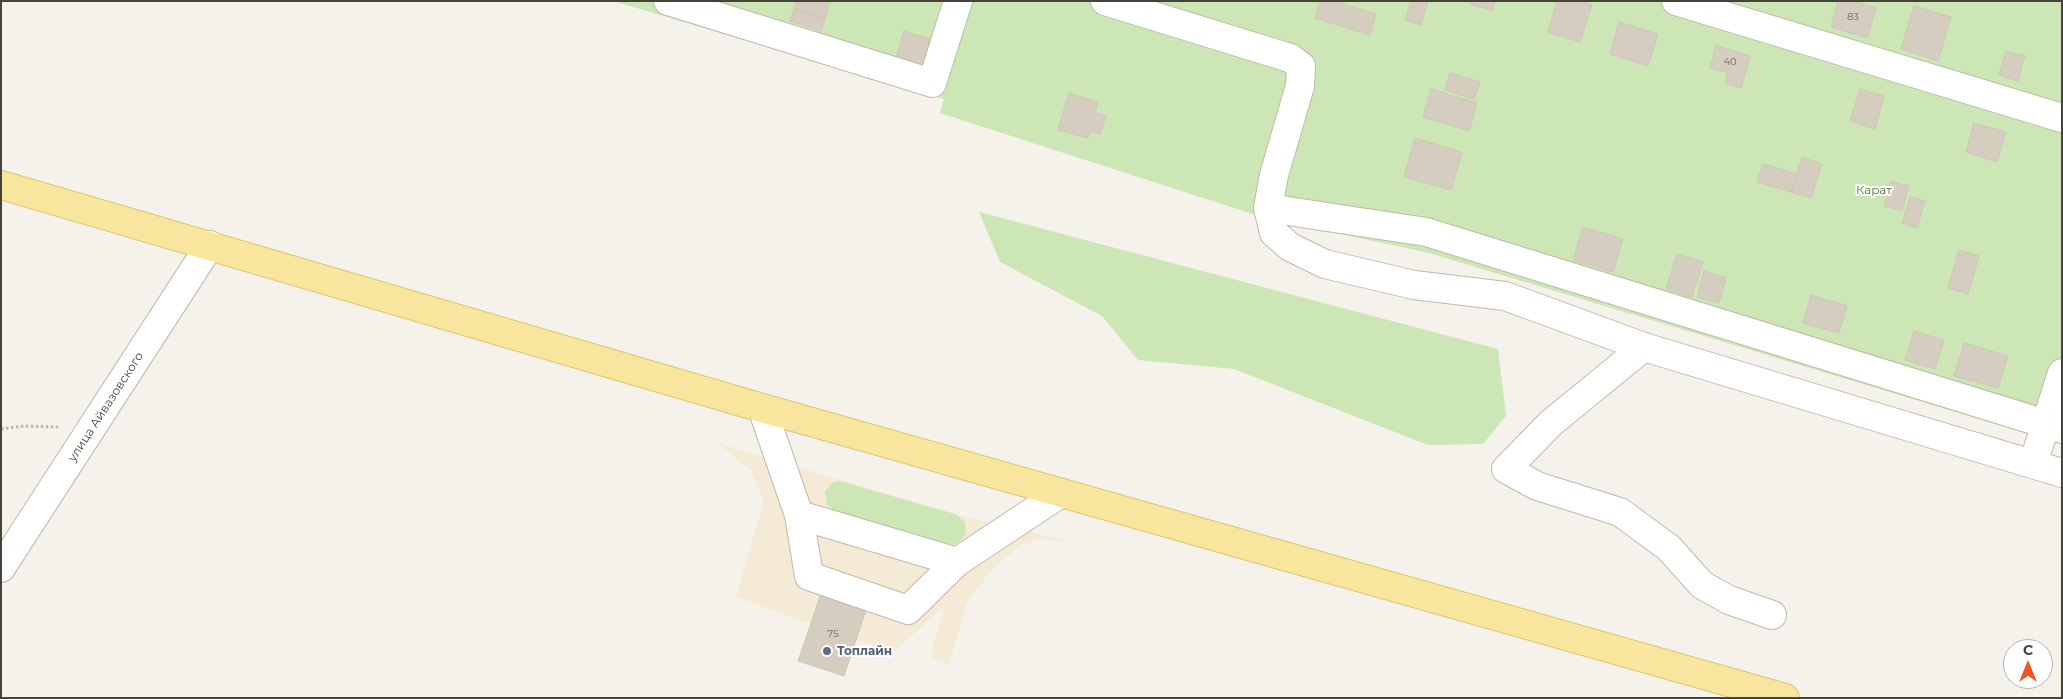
<!DOCTYPE html>
<html>
<head>
<meta charset="utf-8">
<style>
  body { margin:0 }
  #map { position:relative; width:2063px; height:699px; overflow:hidden; background:#f4f2ea; font-family:Montserrat,sans-serif }
  canvas { display:block }
  .frame { position:absolute; inset:0; border:2px solid #474338; pointer-events:none }
  .north { position:absolute; left:2003px; top:639px; width:50px; height:50px; box-sizing:border-box; background:#fff; border:1px solid #b5b4af; border-radius:50%; rotate:0deg; font-size:14px; font-weight:700; line-height:20px; text-align:center; color:#474338 }
  .north::after { content:''; display:block; margin:auto; width:18px; height:22px; background:#ee5426; clip-path:polygon(50% 0,100% 100%,50% 72%,0 100%) }
</style>
</head>
<body>
<div id="map">
<canvas width="2063" height="699"></canvas>
<div class="frame"></div>
<div class="north">С</div>
</div>
<script>
const context = document.querySelector('canvas').getContext('2d');
context.lineJoin = 'round';
function fill(path, color) {
  context.fillStyle = color;
  context.fill(path, 'evenodd');
}
function poly(rows) {
  const path = new Path2D();
  for (const r of rows) {
    path.moveTo(r[0], r[1]);
    for (let i = 2; i < r.length; i += 2) path.lineTo(r[i], r[i + 1]);
  }
  return path;
}
function strokePath(path, color, width, dash) {
  context.strokeStyle = color;
  context.lineWidth = width;
  context.lineCap = dash ? 'butt' : 'round';
  context.setLineDash(dash || []);
  context.stroke(path);
}
function drawText(font, color, halo, rows, align = 'center') {
  context.font = font + ' Montserrat,sans-serif';
  context.lineWidth = 4;
  context.setLineDash([]);
  context.textBaseline = 'middle';
  context.strokeStyle = halo;
  context.fillStyle = color;
  for (const [text, x, y, turn = 0] of rows) {
    context.save();
    context.translate(x, y);
    context.rotate((+turn || 0) * Math.PI / 180);
    context.textAlign = isNaN(turn) ? turn : align;
    if (halo) context.strokeText(text, 0, 0);
    context.fillText(text, 0, 0);
    context.restore();
  }
}
fill(poly([
  [718,443,955,514,1072,542,1041,539,1021,545,992,569,966,605,949,665,930,657,944,607,892,653,736,597,764,501,751,471]
]), '#f4ead6');
fill(poly([
  [613,1,2062,1,2062,444,1429,253,1262,217,940,113,944,99],
  [979,212,1498,349,1506,416,1483,444,1428,445,1234,369,1138,360,1102,316,1000,262],
  [839,481,955,514,965,522,966,534,958,543,946,545,836,512,827,505,825,492,833,482]
]), '#cce6b5');
const building = poly([
  [796,1,830,1,825,19,794,10,796,1],
  [1320,1,1334,1,1376,14,1370,35,1315,18,1320,1],
  [1411,1,1428,1,1421,25,1405,20,1411,1],
  [1471,1,1495,1,1492,11,1470,4,1471,1],
  [1557,1,1579,1,1592,5,1580,42,1548,32,1557,1],
  [1838,1,1852,1,1876,8,1867,38,1831,27,1838,1],
  [1914,6,1951,17,1938,61,1901,49,1914,6],
  [794,10,825,19,821,31,790,21,794,10],
  [1619,22,1658,34,1648,66,1610,54,1619,22],
  [904,31,930,39,922,66,896,58,904,31],
  [1716,45,1750,56,1741,88,1725,83,1728,73,1710,68,1716,45],
  [2006,51,2025,56,2018,81,1999,75,2006,51],
  [1450,73,1480,82,1474,99,1445,90,1450,73],
  [1431,89,1477,103,1469,131,1423,117,1431,89],
  [1860,89,1884,96,1875,129,1850,121,1860,89],
  [1069,93,1098,102,1095,113,1106,116,1100,134,1090,131,1088,138,1058,130,1069,93],
  [1974,123,2006,132,1997,162,1966,152,1974,123],
  [1415,138,1462,152,1451,190,1404,177,1415,138],
  [1802,157,1822,164,1811,198,1791,192,1802,157],
  [1763,164,1797,174,1791,192,1757,182,1763,164],
  [1891,181,1909,186,1902,211,1884,206,1891,181],
  [1910,197,1925,201,1917,228,1902,223,1910,197],
  [1583,227,1623,239,1613,272,1573,260,1583,227],
  [1959,250,1979,256,1968,294,1948,288,1959,250],
  [1677,254,1703,262,1692,297,1666,289,1677,254],
  [1704,271,1726,278,1719,303,1697,297,1704,271],
  [1811,295,1847,306,1839,333,1803,323,1811,295],
  [1914,331,1944,340,1935,369,1905,360,1914,331],
  [1964,343,2008,356,1998,388,1954,376,1964,343],
  [822,591,867,607,844,676,798,661,822,591]
]);
fill(building, '#d5cec0');
strokePath(building, '#cfc7b3', 1);
const minor = poly([
  [668,1,932,83,958,1],
  [1105,1,1290,58,1301,66,1300,86,1274,175,1268,208,1426,232,2062,429],
  [1676,1,2062,118],
  [1268,208,1274,233,1290,247,1325,264,1414,285,1505,296,1644,347,2062,473],
  [1644,347,1551,423,1506,469,1537,486,1620,512,1669,548,1702,585,1729,600,1772,615],
  [762,408,799,515,957,562,1061,493],
  [2033,464,2062,373],
  [799,515,809,576,908,610,957,562],
  [1,568,210,245]
]);
const major = poly([
  [1,185,762,408,1785,698]
]);
strokePath(minor, '#bfbaad', 30);
strokePath(major, '#dec56e', 30);
strokePath(poly([
  [1,429,24,426,58,427]
]), '#c0b79f', 3, [2.5, 2.5]);
strokePath(minor, '#fff', 28);
strokePath(major, '#f9e69e', 28);
for (const [x, y, r, color] of [
  [827,651,5,"#5c6f8a"]
]) {
  const dot = new Path2D();
  dot.arc(x, y, r, 0, 2 * Math.PI);
  context.fillStyle = color;
  context.fill(dot);
  strokePath(dot, '#fff', 2);
}
drawText('10px', '#6a665a', null, [
  ["83",1853,17],
  ["40",1730,62],
  ["75",833,634]
]);
drawText('12px', '#44772e', '#fff', [
  ["Карат",1874,190]
]);
drawText('12px', '#474338', '#fff', [
  ["улица Айвазовского",106,407,-57]
]);
drawText('bold 12px', '#4e5e75', '#fff', [
  ["Топлайн",837,651]
], 'left');
</script>
</body>
</html>
